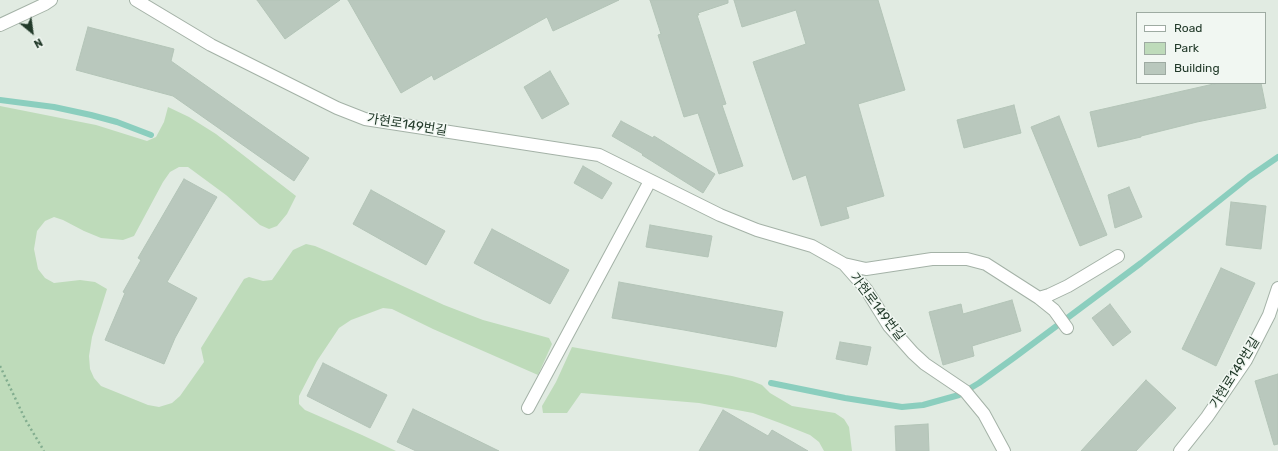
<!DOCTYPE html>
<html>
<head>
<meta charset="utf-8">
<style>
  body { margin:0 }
  #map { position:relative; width:1278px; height:451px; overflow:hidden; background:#e1ebe2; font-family:Rubik,sans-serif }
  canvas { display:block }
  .legend { position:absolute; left:1136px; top:12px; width:130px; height:72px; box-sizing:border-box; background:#f1f7f2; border:1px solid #9eaba2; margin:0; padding:5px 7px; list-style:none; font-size:12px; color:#223a2a }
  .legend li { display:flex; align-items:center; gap:8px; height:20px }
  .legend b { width:20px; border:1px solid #9eaba2 }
  .north { position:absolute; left:12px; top:12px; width:40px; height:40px; -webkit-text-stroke:3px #f1f7f2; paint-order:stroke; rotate:151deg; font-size:11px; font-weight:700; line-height:16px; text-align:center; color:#223a2a }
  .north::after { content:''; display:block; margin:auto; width:14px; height:18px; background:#223a2a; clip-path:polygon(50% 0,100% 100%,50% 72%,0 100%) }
</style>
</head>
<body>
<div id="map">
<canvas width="1278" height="451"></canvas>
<ul class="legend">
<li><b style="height:5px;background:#fff"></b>Road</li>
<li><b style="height:11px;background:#bedbba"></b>Park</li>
<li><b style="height:11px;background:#b9c8bd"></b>Building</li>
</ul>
<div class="north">N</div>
</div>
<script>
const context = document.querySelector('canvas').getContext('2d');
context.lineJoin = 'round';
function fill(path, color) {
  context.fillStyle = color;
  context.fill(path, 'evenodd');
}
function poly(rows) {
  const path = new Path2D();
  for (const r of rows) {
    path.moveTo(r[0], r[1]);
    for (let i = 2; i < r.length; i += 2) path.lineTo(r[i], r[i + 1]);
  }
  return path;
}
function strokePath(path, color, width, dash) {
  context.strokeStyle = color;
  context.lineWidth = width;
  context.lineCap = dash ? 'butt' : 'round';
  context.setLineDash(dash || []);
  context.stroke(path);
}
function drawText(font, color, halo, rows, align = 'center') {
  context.font = font + ' Rubik,"Noto Sans KR",sans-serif';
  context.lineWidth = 3;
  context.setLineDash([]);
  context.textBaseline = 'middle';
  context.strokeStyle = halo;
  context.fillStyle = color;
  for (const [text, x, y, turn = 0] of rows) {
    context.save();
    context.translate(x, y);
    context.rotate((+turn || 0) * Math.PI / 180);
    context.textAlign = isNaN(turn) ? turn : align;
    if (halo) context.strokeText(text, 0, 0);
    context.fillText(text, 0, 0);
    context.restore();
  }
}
fill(poly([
  [0,106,96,125,147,141,156,137,164,122,168,107,189,117,216,134,296,196,287,214,277,226,269,229,260,225,226,195,188,167,179,167,170,172,163,182,134,236,123,240,101,238,84,231,63,220,54,217,45,221,37,231,34,249,38,269,45,278,54,283,80,280,95,282,107,289,92,337,89,356,90,369,94,378,101,386,148,405,159,407,172,403,180,396,204,362,201,348,244,279,249,277,263,281,272,280,293,250,306,244,315,246,329,252,444,305,483,320,549,338,552,344,538,375,433,329,392,309,383,308,351,320,339,328,317,361,299,396,299,404,305,410,362,435,396,451,0,451],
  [572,347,732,376,752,381,762,385,770,393,792,406,835,413,844,419,849,427,852,451,824,451,819,442,810,435,780,423,753,413,699,403,581,393,567,413,543,413,542,406,556,382]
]), '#bedbba');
strokePath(poly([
  [0,100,54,107,91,115,117,122,151,135],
  [771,383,845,398,902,407,923,405,959,395,979,383,1015,357,1141,263,1249,177,1278,157]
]), '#8bcebe', 6);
const building = poly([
  [257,0,340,0,285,39,257,0],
  [348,0,619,0,553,31,547,17,434,80,432,75,401,93,348,0],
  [650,0,728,0,728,3,698,13,699,15,697,15,726,104,722,105,743,166,719,174,698,113,684,117,658,35,661,34,650,0],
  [734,0,878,0,905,90,858,104,884,196,846,207,849,218,821,226,806,175,793,180,753,62,806,44,796,10,742,27,734,0],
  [88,27,174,49,171,61,309,158,294,181,173,96,76,70,88,27],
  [550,71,569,104,542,119,524,87,550,71],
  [1218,83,1261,83,1266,108,1197,122,1141,136,1141,137,1098,147,1090,112,1218,83],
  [1014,105,1021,133,964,148,957,120,1014,105],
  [1059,116,1107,235,1080,246,1031,127,1059,116],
  [621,121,653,138,654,136,715,174,703,193,642,155,643,154,612,136,621,121],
  [583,166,612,183,602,199,574,183,583,166],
  [184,179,217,197,167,282,197,298,175,338,164,364,105,340,125,293,123,292,141,260,138,258,184,179],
  [1129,187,1142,217,1115,228,1108,195,1129,187],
  [371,190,445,231,426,265,353,224,371,190],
  [1231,202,1266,206,1261,249,1226,245,1231,202],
  [650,225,712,236,708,257,646,247,650,225],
  [492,229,569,270,550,304,474,263,492,229],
  [1221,268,1255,283,1216,366,1182,349,1221,268],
  [619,282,783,312,776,347,684,330,612,318,619,282],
  [1012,300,1021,331,972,346,974,356,943,365,929,312,961,304,963,314,1012,300],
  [1110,304,1131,332,1113,346,1092,318,1110,304],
  [840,342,871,347,867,365,836,359,840,342],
  [323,363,387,395,370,428,307,396,323,363],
  [1278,374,1278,444,1274,445,1255,381,1278,374],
  [1146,380,1176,408,1136,451,1081,451,1146,380],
  [413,409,499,451,416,451,397,442,413,409],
  [723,410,768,436,772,430,808,451,699,451,723,410],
  [928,424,929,451,896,451,895,426,928,424]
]);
fill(building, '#b9c8bd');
strokePath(building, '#b3c4b7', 1);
const minor = poly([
  [136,0,211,45,337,108,365,119,599,155,720,215,757,230,812,246,844,264,866,289,889,326,913,353,925,364,965,391,984,414,1004,451],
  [0,25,45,4,51,0],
  [844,264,866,269,932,259,967,259,986,264,1039,298,1049,295,1068,286,1118,256],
  [1039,298,1054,310,1067,328],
  [528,408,650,181],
  [1180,451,1207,417,1246,360,1269,315,1278,288]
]);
strokePath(minor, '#a4b2a7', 14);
strokePath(poly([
  [0,366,25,419,44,451]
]), '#82ad8f', 2.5, [2, 3]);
strokePath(minor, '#fff', 12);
drawText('13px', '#223a2a', '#f1f7f2', [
  ["가현로149번길",407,125,9],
  ["가현로149번길",877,307,53],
  ["가현로149번길",1235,373,-58]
]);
</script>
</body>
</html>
